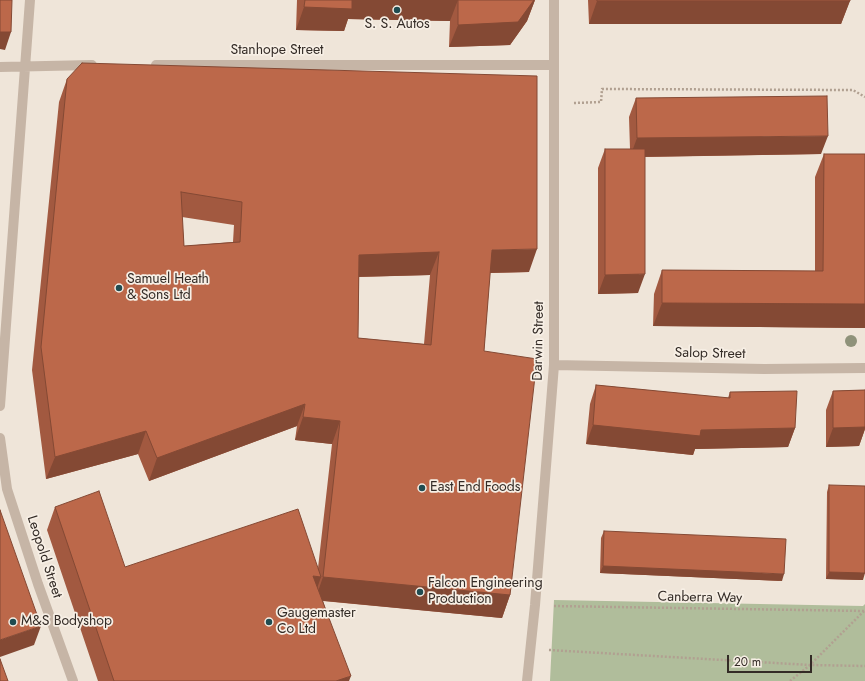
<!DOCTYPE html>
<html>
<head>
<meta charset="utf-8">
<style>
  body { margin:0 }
  #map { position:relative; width:865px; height:681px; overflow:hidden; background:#efe5d9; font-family:Jost,sans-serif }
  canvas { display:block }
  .scale { position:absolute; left:727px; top:655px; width:85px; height:18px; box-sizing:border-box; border:2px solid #332b26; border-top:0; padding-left:5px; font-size:12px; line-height:14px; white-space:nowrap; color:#332b26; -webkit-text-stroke:3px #f7efe5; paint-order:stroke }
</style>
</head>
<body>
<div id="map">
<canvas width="865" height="681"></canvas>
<div class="scale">20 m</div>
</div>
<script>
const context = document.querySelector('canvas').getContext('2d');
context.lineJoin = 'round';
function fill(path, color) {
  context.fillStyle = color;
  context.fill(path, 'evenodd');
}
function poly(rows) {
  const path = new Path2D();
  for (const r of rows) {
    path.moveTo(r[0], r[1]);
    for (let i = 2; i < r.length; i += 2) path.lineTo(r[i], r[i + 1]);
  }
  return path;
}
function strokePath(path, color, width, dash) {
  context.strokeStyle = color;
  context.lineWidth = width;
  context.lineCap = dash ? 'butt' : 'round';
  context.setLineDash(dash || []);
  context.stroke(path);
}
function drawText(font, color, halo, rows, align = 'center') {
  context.font = font + ' Jost,sans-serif';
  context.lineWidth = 3.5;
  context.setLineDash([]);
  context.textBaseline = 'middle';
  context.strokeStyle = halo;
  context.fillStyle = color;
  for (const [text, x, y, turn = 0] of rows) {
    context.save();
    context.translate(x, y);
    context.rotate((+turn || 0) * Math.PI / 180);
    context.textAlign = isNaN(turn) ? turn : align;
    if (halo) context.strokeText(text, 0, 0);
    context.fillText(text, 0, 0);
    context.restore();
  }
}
fill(poly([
  [554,600,863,606,865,604,865,681,550,681]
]), '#b0bd9b');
strokePath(poly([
  [574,103,601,102,602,89,853,90,865,97],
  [554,606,865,611],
  [549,650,810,665,864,611],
  [790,681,810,665,865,666]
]), '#b1a091', 2.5, [2, 2]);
strokePath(poly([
  [156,65,554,65],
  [0,67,92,65],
  [554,365,764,369,865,368],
  [0,406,30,0],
  [0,438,7,489,38,584,73,681],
  [527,681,535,605,554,365,554,0]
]), '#c6b5a6', 10);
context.fillStyle = '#8f927a';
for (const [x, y] of [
  [851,341]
]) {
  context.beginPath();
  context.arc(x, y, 6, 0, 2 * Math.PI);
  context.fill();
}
fill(poly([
  [297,0,535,0,527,21,510,45,449,47,450,21,348,19,344,31,296,30],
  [588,0,850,0,841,24,589,24],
  [67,79,529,272,490,273,484,351,510,595,502,618,323,601,349,681,98,681,47,530,55,507,125,567,318,568,332,444,295,440,297,426,149,481,138,454,46,479,32,370,59,102],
  [182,217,234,225,233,242,184,246],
  [430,275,424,344,358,338,359,277],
  [636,98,821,154,645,157,638,293,598,294,598,168,605,149,630,149,629,117],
  [824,154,865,328,653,326,654,294,662,270,815,271,815,177],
  [596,385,728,398,730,392,795,428,788,447,695,449,693,455,586,444,590,404],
  [865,390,865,429,859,446,826,447,826,410,833,391],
  [829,485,863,580,826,579,827,492],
  [604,531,782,581,600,573,601,538]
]), '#a25940');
fill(poly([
  [351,0,458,0,450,21,348,19,344,31,296,30,304,7],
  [535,0,527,21,510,45,449,47,458,25],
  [597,1,850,1,841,24,589,24],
  [0,32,11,32,5,50,0,49],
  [828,136,821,154,630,157,637,138],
  [537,249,529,272,484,273,492,250],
  [439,252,430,275,351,277,359,255],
  [645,274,638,293,598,294,605,275],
  [662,303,865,304,865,328,653,326],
  [305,404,297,426,149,481,157,458],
  [303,417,340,421,332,444,295,440],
  [593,425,701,430,795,428,788,447,695,449,693,455,586,444],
  [865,427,865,429,859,446,826,447,833,428],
  [146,431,138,454,46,479,55,457],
  [603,566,784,574,782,581,600,573],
  [829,572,865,573,863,580,826,579],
  [313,576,321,577,313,600],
  [323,577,510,595,502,618,315,600],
  [41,626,34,645,0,657,0,640],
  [351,676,349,681,336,681]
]), '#844934');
const building = poly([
  [0,0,12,0,11,32,0,32,0,0],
  [305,0,352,0,352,9,304,7,305,0],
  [458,0,534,0,518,22,458,25,458,0],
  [597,0,850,0,850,1,597,1,597,0],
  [82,63,537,76,537,249,492,250,484,351,537,359,510,595,323,577,340,421,303,417,305,404,157,458,146,431,55,457,41,347,67,79,82,63],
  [181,192,242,202,240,242,184,246,181,192],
  [439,252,431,345,358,338,359,255,439,252],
  [827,96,828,136,637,138,636,98,827,96],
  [605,149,645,149,645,274,605,275,605,149],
  [824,154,865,154,865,304,662,303,662,270,823,271,824,154],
  [596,385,730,398,730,392,797,391,795,428,701,430,700,436,593,425,596,385],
  [865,390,865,427,833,428,833,391,865,390],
  [829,485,865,486,865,573,829,572,829,485],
  [99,491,125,567,298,509,321,577,313,576,351,676,336,681,114,681,55,507,99,491],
  [0,510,41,626,0,640,0,510],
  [604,531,786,539,784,574,603,566,604,531],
  [0,659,8,681,0,681,0,659]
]);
fill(building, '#bc684a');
strokePath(building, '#844934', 1);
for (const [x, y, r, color] of [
  [397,10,4,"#204c51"],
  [119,288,4,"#204c51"],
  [422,488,4,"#204c51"],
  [420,592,4,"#204c51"],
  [13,622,4,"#204c51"],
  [269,622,4,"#204c51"]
]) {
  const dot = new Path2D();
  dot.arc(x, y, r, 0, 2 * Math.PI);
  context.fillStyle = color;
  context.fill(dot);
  strokePath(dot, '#f7efe5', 1.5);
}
drawText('14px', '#332b26', '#f7efe5', [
  ["S. S. Autos",397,25,"center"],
  ["Samuel Heath",127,280],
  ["& Sons Ltd",127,296],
  ["East End Foods",430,488],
  ["Falcon Engineering",428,584],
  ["Production",428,600],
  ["Gaugemaster",277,614],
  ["Co Ltd",277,630],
  ["M&S Bodyshop",21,622]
], 'left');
drawText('14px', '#332b26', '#f7efe5', [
  ["Stanhope Street",277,51],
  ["Darwin Street",539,341,-89],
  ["Salop Street",710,354,1],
  ["Leopold Street",44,557,72],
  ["Canberra Way",700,598,1]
]);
</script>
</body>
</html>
